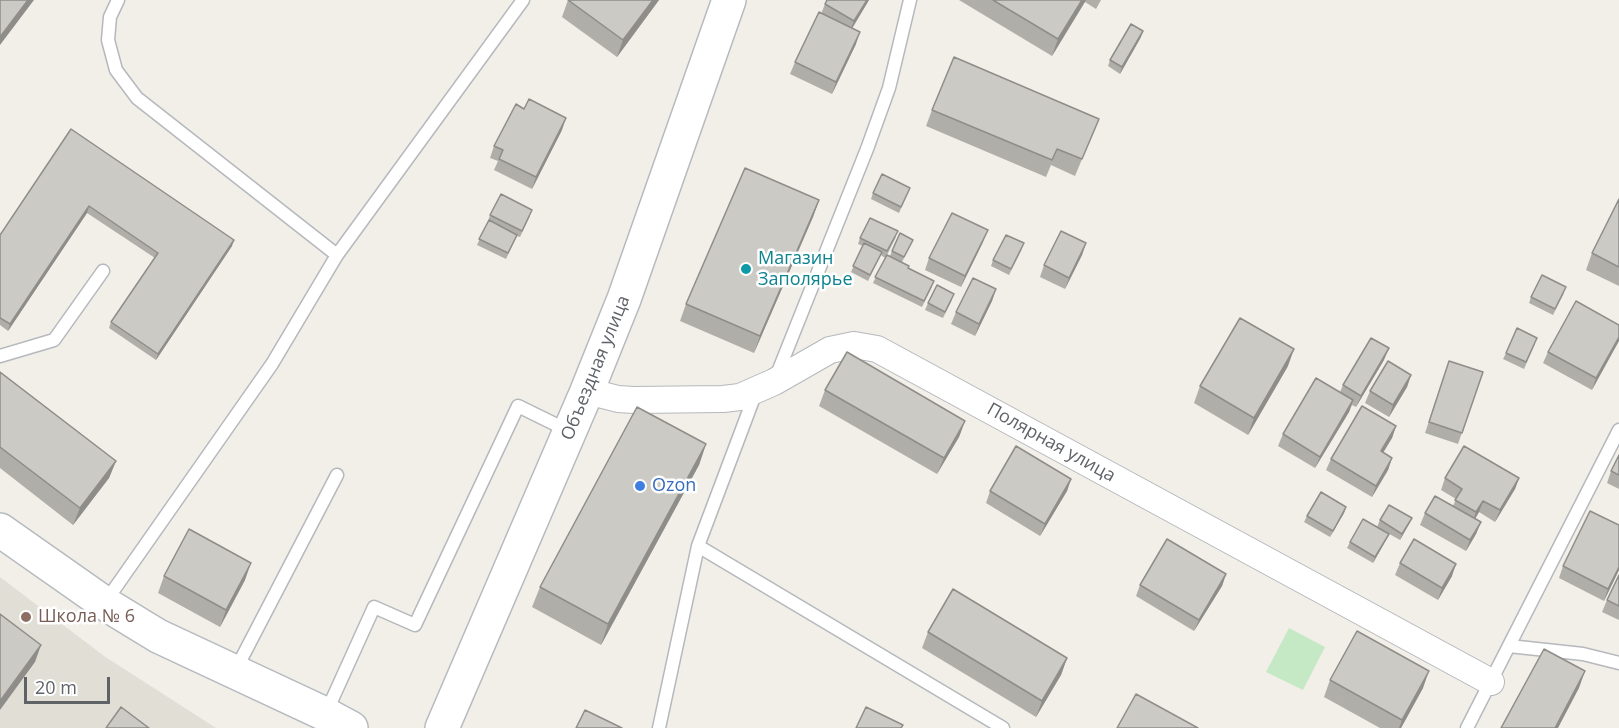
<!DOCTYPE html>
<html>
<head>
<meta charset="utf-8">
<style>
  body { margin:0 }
  #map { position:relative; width:1619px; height:728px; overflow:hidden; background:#f1efe8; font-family:"Open Sans",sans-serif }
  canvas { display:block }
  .scale { position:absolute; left:24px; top:677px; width:86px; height:27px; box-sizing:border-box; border:3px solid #5f6368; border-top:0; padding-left:8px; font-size:18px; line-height:21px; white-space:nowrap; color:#5f6368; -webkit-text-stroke:4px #fff; paint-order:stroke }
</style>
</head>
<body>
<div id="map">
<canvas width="1619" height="728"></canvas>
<div class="scale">20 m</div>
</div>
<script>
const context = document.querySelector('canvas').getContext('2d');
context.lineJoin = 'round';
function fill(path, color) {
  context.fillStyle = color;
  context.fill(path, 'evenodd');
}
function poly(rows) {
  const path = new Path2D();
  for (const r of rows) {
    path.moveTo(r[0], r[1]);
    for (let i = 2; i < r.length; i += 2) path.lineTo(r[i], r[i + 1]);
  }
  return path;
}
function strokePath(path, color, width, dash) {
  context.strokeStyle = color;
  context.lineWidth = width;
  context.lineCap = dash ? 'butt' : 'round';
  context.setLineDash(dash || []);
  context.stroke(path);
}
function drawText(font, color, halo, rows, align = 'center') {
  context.font = font + ' "Open Sans",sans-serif';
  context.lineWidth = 5;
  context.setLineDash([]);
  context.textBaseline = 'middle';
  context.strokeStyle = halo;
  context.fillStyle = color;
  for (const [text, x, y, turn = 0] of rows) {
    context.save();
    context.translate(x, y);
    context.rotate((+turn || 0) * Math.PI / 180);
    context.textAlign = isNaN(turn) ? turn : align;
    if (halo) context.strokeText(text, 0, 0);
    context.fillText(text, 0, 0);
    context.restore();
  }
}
fill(poly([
  [0,577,104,656,216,728,0,728]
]), '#e1ded6');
fill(poly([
  [1289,628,1325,647,1303,690,1266,672]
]), '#c5e8c5');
const lane = poly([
  [337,255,523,0],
  [0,356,54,340,103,271],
  [776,377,867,149,889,88,910,0],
  [756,392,698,546,1003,728],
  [106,601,272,364,337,255,137,98,116,70,108,40,110,17,118,0],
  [1509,646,1583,654,1619,663],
  [235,671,337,475],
  [326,713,374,607,415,625,518,406,569,431],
  [659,728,698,546],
  [1467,728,1619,430]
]);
const street = poly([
  [587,391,618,399,634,400,723,399,740,397,774,382,830,350,854,345,877,349,1491,682]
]);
const secondary = poly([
  [0,530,104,603,158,636,325,714,351,728],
  [442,728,587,391,624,299,729,0]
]);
strokePath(lane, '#b5b8bc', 15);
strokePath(street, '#b5b8bc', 28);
strokePath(secondary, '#b6babf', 36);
strokePath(lane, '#fff', 12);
strokePath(street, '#fff', 26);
strokePath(secondary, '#fff', 33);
fill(poly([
  [568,0,659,0,617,57,562,17],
  [869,0,852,29,856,44,832,94,790,74,795,62,821,14,825,4],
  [959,0,1101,0,1096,9,1085,2,1052,56],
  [1141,37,1120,74,1108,66,1110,60],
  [932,110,1092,135,1075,176,1051,165,1046,177,926,126],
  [71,129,232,246,156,360,109,328,111,322,155,258,87,213,8,331,0,325,0,235],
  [562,130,532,189,494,170,498,161,490,158,494,146],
  [910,188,899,213,871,199,873,193],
  [1619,199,1619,286,1586,270,1592,253],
  [819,200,813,217,754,353,680,321,686,304],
  [490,215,530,216,520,237,517,236,506,259,477,245,488,221],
  [896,237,887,255,890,256,892,251,913,240,902,262,909,266,908,269,932,287,922,307,873,283,885,258,881,255,868,281,851,272,863,246,858,244,860,238],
  [983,242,961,287,925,270,929,258],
  [1086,243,1082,255,1065,289,1040,277,1044,265],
  [1022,249,1009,275,991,266,993,260],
  [996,289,992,301,975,336,951,324,956,312],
  [1564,293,1553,315,1529,303,1531,297],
  [952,300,943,318,925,310,928,303],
  [1619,325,1592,390,1543,363,1548,352],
  [1535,344,1524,369,1503,359,1506,353],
  [1384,360,1356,407,1352,405,1349,412,1315,468,1278,446,1283,434,1340,392,1343,385],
  [1288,366,1248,435,1194,403,1200,386],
  [0,372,116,461,109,478,73,525,0,468],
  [1483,372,1458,444,1425,433,1445,373],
  [1411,375,1407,387,1389,417,1365,403,1370,391],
  [825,390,965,421,959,437,937,474,819,406],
  [1396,426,1392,438,1383,452,1392,458,1388,470,1372,497,1326,470,1331,459],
  [706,444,699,465,601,645,532,607,540,587],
  [1619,455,1619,489,1607,483,1611,471],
  [1445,478,1519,478,1515,489,1495,522,1479,512,1475,519,1481,522,1476,534,1466,551,1420,525,1425,513,1453,506,1456,499,1441,490],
  [1071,479,1067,491,1040,536,986,503,990,491],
  [1346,507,1344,513,1330,537,1304,522,1307,516],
  [1412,518,1409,524,1400,540,1377,527,1380,520],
  [1386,540,1373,563,1347,548,1350,542],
  [1400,563,1452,576,1438,600,1395,575],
  [1563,566,1619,570,1604,601,1559,578],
  [1226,574,1222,586,1194,631,1136,596,1140,585],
  [1619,575,1619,620,1602,612,1607,600],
  [164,576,245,580,220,627,158,593],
  [928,632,1067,658,1061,675,1036,717,922,648],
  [1330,680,1423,688,1401,728,1380,728,1324,697]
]), '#afaea9');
fill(poly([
  [28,0,34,0,0,45,0,37],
  [653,0,659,0,617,57,623,40],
  [867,0,869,0,849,33,854,21],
  [1082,0,1086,0,1052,56,1058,39],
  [1143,31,1141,37,1120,74,1122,67],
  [860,32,856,44,832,94,836,82],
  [566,118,562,130,532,189,536,177],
  [819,200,813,217,754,353,760,336],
  [89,206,87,213,8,331,10,324],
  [988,230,983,242,961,287,965,276],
  [234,240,232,246,156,360,158,354],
  [1086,243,1082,255,1065,289,1069,278],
  [996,289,992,301,975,336,979,324],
  [1619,337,1619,341,1592,390,1596,378],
  [1389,348,1384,360,1356,407,1361,396],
  [1294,349,1288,366,1248,435,1254,418],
  [1411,375,1407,387,1389,417,1393,405],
  [1353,400,1349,412,1315,468,1320,457],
  [965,421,959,437,937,474,944,458],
  [1396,426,1392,438,1377,463,1381,451],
  [706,444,699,465,601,645,608,624],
  [1392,458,1388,470,1372,497,1376,486],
  [116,461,109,478,73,525,80,508],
  [1519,478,1515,489,1495,522,1500,510],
  [1071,479,1067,491,1040,536,1045,524],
  [1483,501,1479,512,1472,524,1476,512],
  [1346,507,1344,513,1330,537,1333,531],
  [1412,518,1409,524,1400,540,1402,534],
  [1481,522,1476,534,1466,551,1470,540],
  [1389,534,1386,540,1373,563,1375,557],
  [251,563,245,580,220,627,226,610],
  [1456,564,1452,576,1438,600,1442,588],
  [1619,567,1619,570,1604,601,1608,589],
  [1226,574,1222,586,1194,631,1199,620],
  [41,645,35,662,0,710,0,701],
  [1067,658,1061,675,1036,717,1042,701],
  [1429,671,1423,688,1401,728,1399,728,1402,720],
  [1585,671,1579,688,1558,728,1555,728]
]), '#8f8d8a');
const building = poly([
  [0,0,28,0,0,37,0,0],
  [568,0,653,0,623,40,568,0],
  [827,0,867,0,854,21,825,4,827,0],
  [993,0,1082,0,1058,39,993,0],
  [819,12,860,32,836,82,795,62,819,12],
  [1131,24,1143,31,1122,67,1110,60,1131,24],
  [954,57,1099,119,1082,159,1057,149,1052,160,932,110,954,57],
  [529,99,566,118,536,177,499,159,503,150,494,146,516,104,524,109,529,99],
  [71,129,234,240,158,354,111,322,158,253,89,206,10,324,0,318,0,235,71,129],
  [745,168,819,200,760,336,686,304,745,168],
  [882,174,910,188,901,207,873,193,882,174],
  [501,194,532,210,522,231,490,215,501,194],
  [1619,199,1619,267,1592,253,1619,199],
  [952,213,988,230,965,276,929,258,952,213],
  [870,218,898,231,887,251,860,238,870,218],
  [489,220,517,235,508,253,479,239,489,220],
  [1061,231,1086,243,1069,278,1044,265,1061,231],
  [900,233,913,240,904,257,892,251,900,233],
  [1006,235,1024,243,1011,269,993,260,1006,235],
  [864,243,882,252,870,275,853,266,864,243],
  [887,255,909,266,908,268,934,281,924,301,875,277,887,255],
  [1542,275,1566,287,1555,309,1531,297,1542,275],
  [973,278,996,289,979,324,956,312,973,278],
  [937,285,954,294,945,312,928,303,937,285],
  [1576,301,1619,325,1619,337,1596,378,1548,352,1576,301],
  [1240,318,1294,349,1254,418,1200,386,1240,318],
  [1517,328,1537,338,1526,362,1506,353,1517,328],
  [1371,338,1389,348,1361,396,1343,385,1371,338],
  [847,352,965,421,944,458,825,390,847,352],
  [1388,361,1411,375,1393,405,1370,391,1388,361],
  [1449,361,1483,372,1462,433,1429,422,1449,361],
  [0,372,116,461,80,508,0,447,0,372],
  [1316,378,1353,400,1320,457,1283,434,1316,378],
  [1362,406,1396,426,1381,451,1392,458,1376,486,1331,459,1362,406],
  [637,407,706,444,608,624,540,587,637,407],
  [1016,446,1071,479,1045,524,990,491,1016,446],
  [1464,446,1519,478,1500,510,1483,501,1476,512,1455,500,1462,489,1445,478,1464,446],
  [1619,455,1619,475,1611,471,1619,455],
  [1321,492,1346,507,1333,531,1307,516,1321,492],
  [1435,496,1481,522,1470,540,1425,513,1435,496],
  [1389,505,1412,518,1402,534,1380,520,1389,505],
  [1590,511,1619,525,1619,567,1608,589,1563,566,1590,511],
  [1363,519,1389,534,1375,557,1350,542,1363,519],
  [189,529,251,563,226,610,164,576,189,529],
  [1167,539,1226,574,1199,620,1140,585,1167,539],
  [1414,539,1456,564,1442,588,1400,563,1414,539],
  [1619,575,1619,606,1607,600,1619,575],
  [953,589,1067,658,1042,701,928,632,953,589],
  [0,614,41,645,0,701,0,614],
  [1357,631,1429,671,1402,720,1330,680,1357,631],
  [1544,649,1585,671,1555,728,1501,728,1544,649],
  [1136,694,1198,728,1117,728,1136,694],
  [121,707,149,728,106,728,121,707],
  [866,707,903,725,901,728,856,728,866,707],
  [585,710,622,728,576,728,585,710]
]);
fill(building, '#cccac5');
strokePath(building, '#8f8d8a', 1.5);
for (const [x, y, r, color] of [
  [746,269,6,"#0f9aa8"],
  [640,486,6,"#3f7fe0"],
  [26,617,6,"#8d6e63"]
]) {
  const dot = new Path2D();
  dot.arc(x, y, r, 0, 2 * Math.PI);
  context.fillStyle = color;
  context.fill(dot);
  strokePath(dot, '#fff', 2);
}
drawText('18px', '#0d838f', '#fff', [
  ["Магазин",758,259],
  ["Заполярье",758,280]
], 'left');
drawText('18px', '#5f6368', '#fff', [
  ["Объездная улица",596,368,-68],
  ["Полярная улица",1051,443,29]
]);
drawText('18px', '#366cbe', '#fff', [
  ["Ozon",652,486]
], 'left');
drawText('18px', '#785e54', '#fff', [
  ["Школа № 6",38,617]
], 'left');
</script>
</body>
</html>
